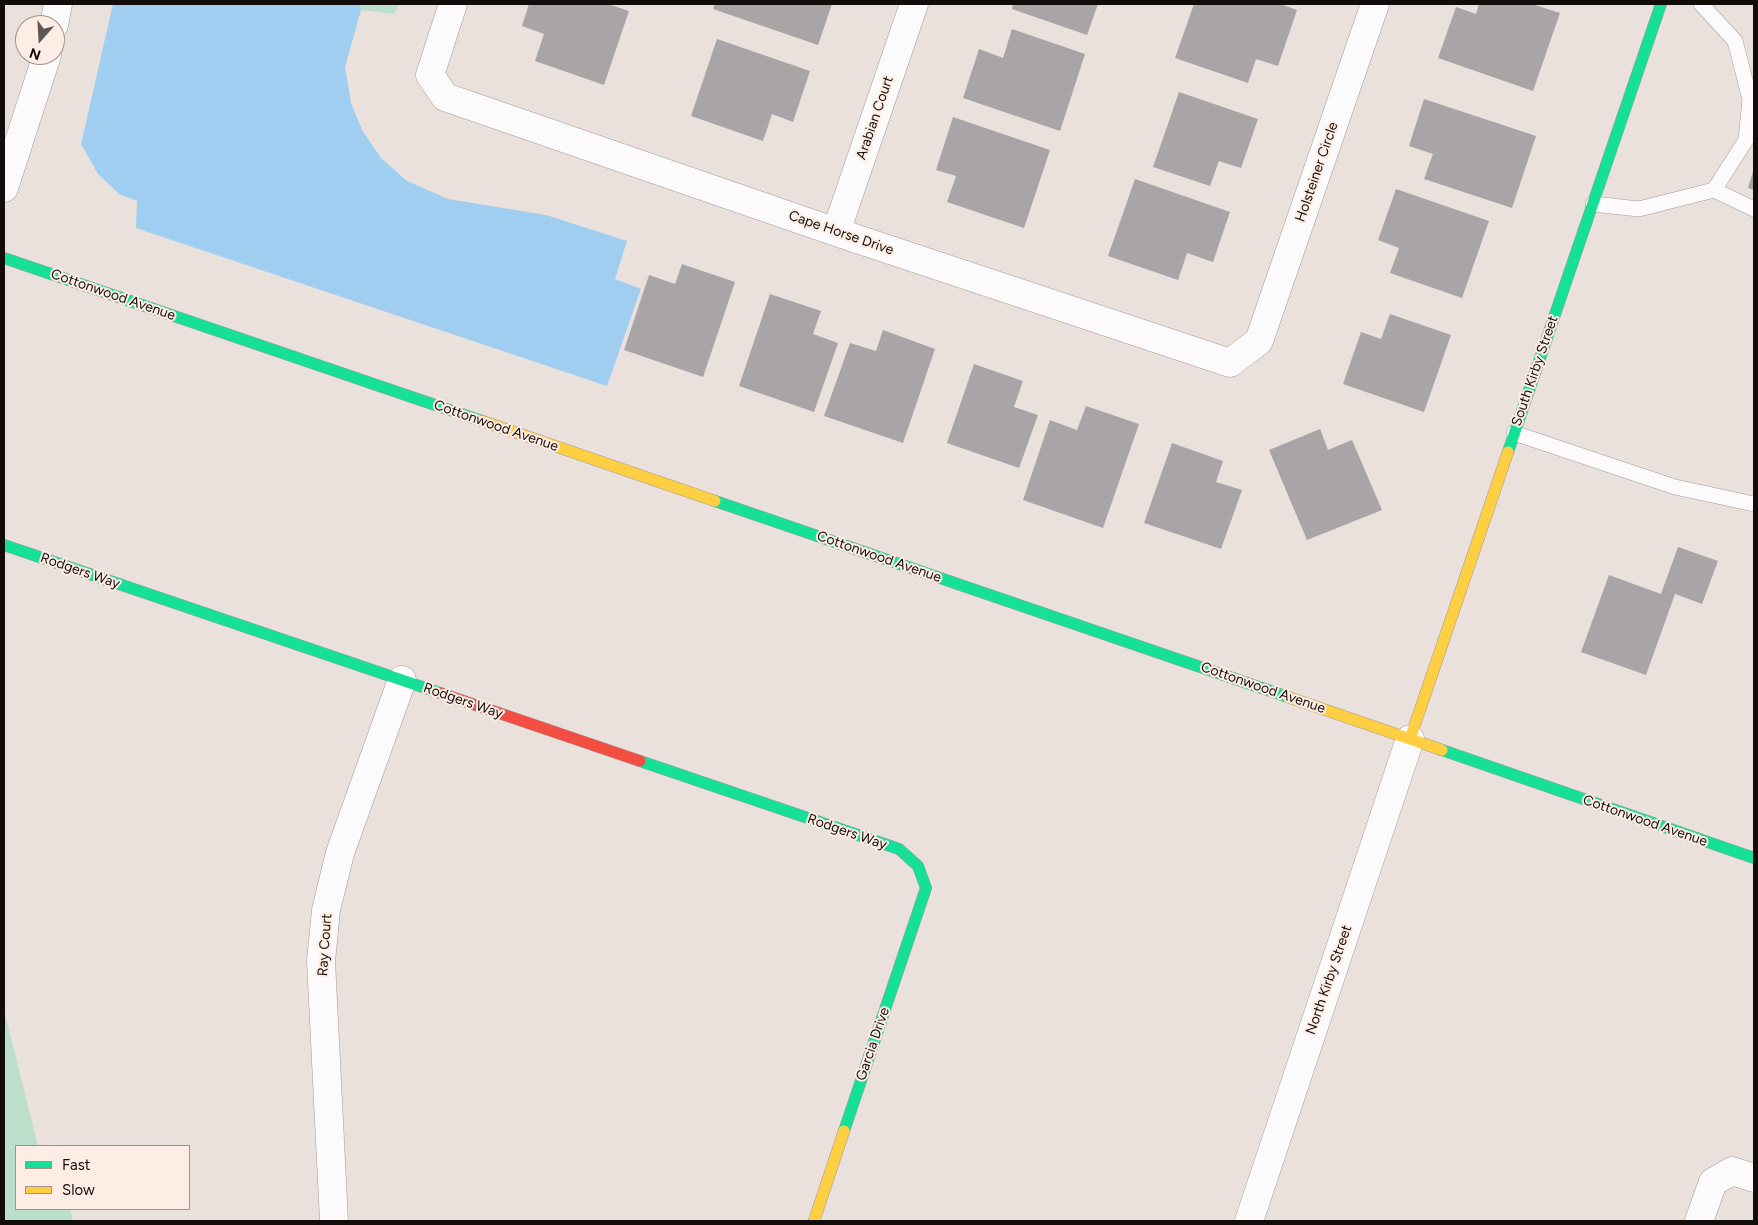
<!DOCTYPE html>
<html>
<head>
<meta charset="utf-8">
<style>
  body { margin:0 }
  #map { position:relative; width:1758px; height:1225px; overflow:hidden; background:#eae1dd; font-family:Figtree,sans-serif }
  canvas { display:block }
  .frame { position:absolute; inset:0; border:5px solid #120d0a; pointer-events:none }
  .legend { position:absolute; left:15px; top:1145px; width:175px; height:65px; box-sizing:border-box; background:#feede4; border:1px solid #a0938d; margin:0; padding:6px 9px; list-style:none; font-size:15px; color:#120d0a }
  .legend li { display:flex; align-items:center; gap:10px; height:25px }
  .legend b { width:25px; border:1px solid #a0938d }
  .north { position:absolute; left:15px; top:15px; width:50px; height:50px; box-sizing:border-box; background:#feede4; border:1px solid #a0938d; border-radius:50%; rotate:199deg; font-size:14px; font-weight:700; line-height:20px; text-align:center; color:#120d0a }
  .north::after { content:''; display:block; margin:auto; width:18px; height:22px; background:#5e5754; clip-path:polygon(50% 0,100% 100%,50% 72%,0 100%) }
</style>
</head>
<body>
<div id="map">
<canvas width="1758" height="1225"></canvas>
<div class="frame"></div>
<ul class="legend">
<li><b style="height:6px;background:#16e098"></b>Fast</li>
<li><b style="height:6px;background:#ffcf43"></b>Slow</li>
</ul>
<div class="north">N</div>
</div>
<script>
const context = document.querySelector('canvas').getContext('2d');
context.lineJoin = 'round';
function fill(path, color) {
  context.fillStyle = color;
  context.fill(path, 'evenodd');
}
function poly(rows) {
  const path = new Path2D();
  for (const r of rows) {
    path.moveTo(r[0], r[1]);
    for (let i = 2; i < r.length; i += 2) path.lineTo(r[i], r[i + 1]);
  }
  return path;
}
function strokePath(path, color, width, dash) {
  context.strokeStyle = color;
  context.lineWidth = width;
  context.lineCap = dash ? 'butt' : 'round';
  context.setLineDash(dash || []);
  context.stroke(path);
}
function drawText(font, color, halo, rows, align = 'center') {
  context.font = font + ' Figtree,sans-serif';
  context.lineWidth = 4;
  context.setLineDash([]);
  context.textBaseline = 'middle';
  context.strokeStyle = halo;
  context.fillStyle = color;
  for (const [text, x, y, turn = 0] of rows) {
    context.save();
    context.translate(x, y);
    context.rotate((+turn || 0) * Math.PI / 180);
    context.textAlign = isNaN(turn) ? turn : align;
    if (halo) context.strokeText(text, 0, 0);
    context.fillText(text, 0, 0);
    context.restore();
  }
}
fill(poly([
  [360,4,399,4,394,14,361,10],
  [4,1010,38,1146,16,1146,16,1209,70,1209,73,1221,4,1221]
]), '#bcdfcb');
fill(poly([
  [113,4,360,4,361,10,345,67,351,103,362,130,381,158,407,181,448,199,546,215,627,241,615,279,641,289,607,386,136,228,137,201,119,194,98,174,81,144]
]), '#a0cef0');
fill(poly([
  [529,4,608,4,629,11,604,85,535,61,544,34,522,26],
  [715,4,832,4,818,45,713,9],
  [1013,4,1098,4,1087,35,1012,9],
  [1194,4,1280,4,1297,10,1278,66,1256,59,1248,83,1175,58],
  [1479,4,1532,4,1560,13,1533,91,1438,58,1456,7,1476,14],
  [1012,29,1085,54,1060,131,963,98,979,49,1003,58],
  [717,39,810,71,793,122,772,114,763,141,691,116],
  [1179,92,1258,119,1241,168,1219,161,1210,186,1153,167],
  [1424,99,1536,136,1512,208,1424,179,1433,154,1409,146],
  [953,117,1050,150,1024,228,947,202,956,176,936,170],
  [1754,168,1754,190,1748,188],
  [1135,179,1230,212,1213,262,1187,253,1178,280,1108,256],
  [1396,189,1489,221,1462,298,1390,273,1399,248,1378,240],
  [682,264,735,282,703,377,624,350,649,275,675,284],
  [770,294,821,311,813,334,838,343,814,412,739,386],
  [1390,314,1451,335,1424,412,1343,384,1361,332,1381,339],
  [883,330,935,349,903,443,824,416,850,343,876,351],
  [974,364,1023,381,1014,407,1038,415,1019,468,947,443],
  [1086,406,1139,424,1103,528,1023,500,1050,420,1077,430],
  [1320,429,1328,450,1352,440,1382,510,1307,540,1269,450],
  [1172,443,1223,461,1216,482,1242,490,1221,549,1144,523],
  [1678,547,1718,561,1702,604,1675,594,1646,675,1581,652,1609,575,1661,594]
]), '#a9a4a5');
const lane = poly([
  [1714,190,1754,209],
  [1593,204,1639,209,1714,190,1746,140,1750,99,1735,41,1701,4],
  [1514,433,1675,487,1754,504]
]);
const street = poly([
  [453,4,430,75,445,97,836,232,1230,363,1259,341,1375,4],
  [54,25,58,4],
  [4,188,47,55],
  [836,232,914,4],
  [334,1221,321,961,326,910,340,853,402,680],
  [1249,1221,1410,739],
  [1699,1221,1713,1182,1732,1171,1754,1178]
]);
const fast = poly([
  [4,258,482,421],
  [1508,452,1661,4],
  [715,501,1288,697],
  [4,545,440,693],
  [1442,750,1754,858],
  [640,761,899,849,918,866,926,888,844,1131]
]);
const slow = poly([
  [482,421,715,501],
  [1288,697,1442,750],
  [1410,739,1508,452],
  [814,1221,844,1131]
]);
const jam = poly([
  [440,693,640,761]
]);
strokePath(lane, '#a39c99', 16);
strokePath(street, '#a39c99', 29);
strokePath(fast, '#a39c99', 12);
strokePath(slow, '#a39c99', 12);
strokePath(jam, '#a39c99', 12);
strokePath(lane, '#fcfafa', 15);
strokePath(street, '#fcfafa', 28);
strokePath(fast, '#16e098', 11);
strokePath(slow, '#ffcf43', 11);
strokePath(jam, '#f24e42', 11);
drawText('14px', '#120d0a', '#feede4', [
  ["Arabian Court",875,118,-71],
  ["Holsteiner Circle",1317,172,-71],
  ["Cape Horse Drive",841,233,19],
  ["Cottonwood Avenue",113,295,19],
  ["South Kirby Street",1535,371,-71],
  ["Cottonwood Avenue",496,426,19],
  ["Cottonwood Avenue",879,557,19],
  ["Rodgers Way",80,571,19],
  ["Cottonwood Avenue",1263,688,19],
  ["Rodgers Way",463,701,19],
  ["Cottonwood Avenue",1645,821,19],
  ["Rodgers Way",847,832,19],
  ["Ray Court",325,945,-86],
  ["North Kirby Street",1329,980,-71],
  ["Garcia Drive",873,1044,-71]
]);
</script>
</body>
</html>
